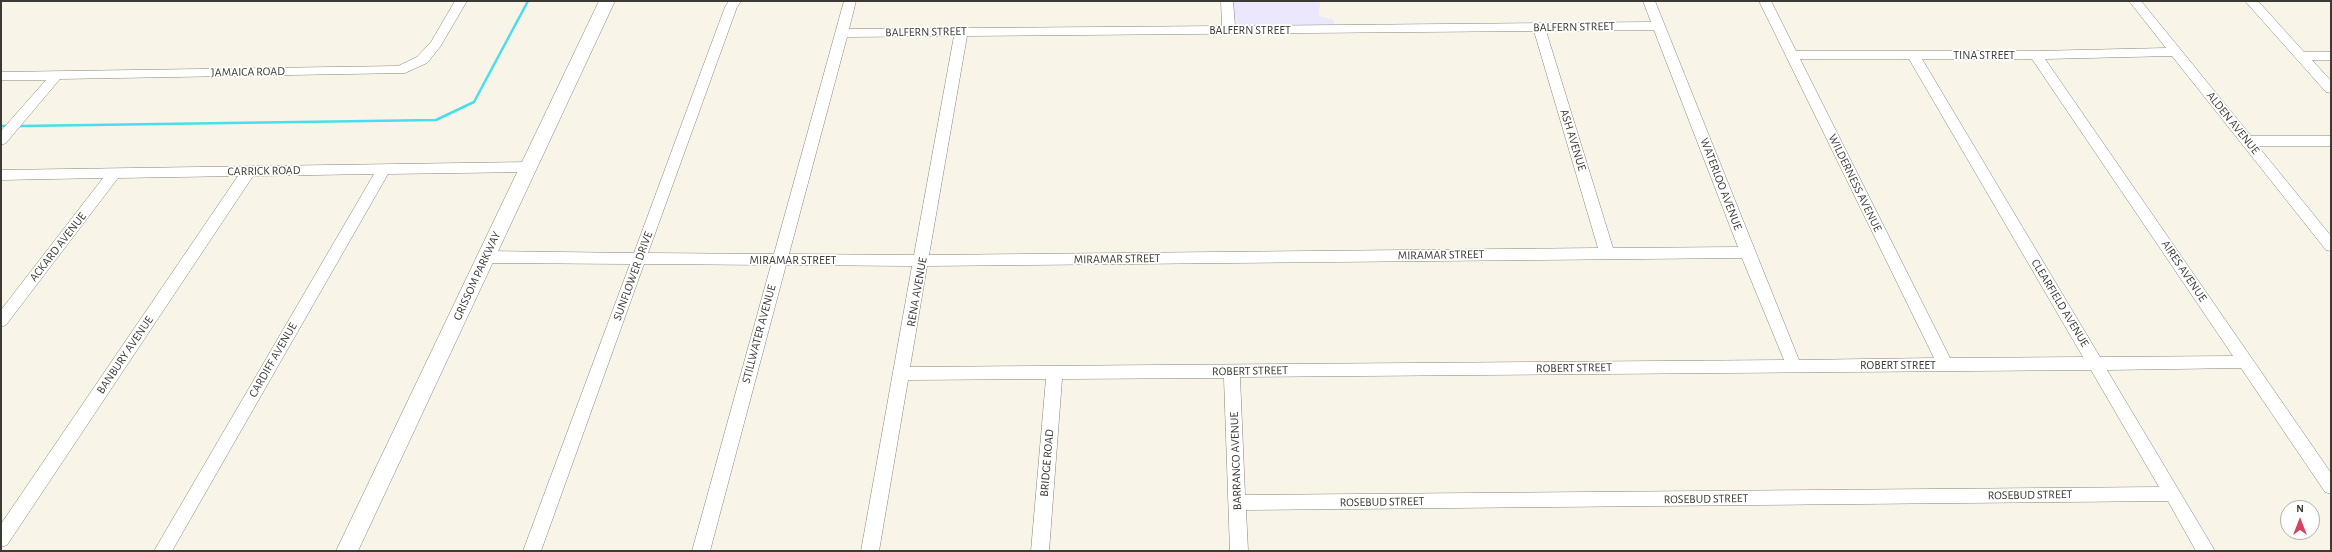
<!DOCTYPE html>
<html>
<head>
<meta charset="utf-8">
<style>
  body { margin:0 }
  #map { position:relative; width:2332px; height:552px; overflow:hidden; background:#f8f4e8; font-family:"Alegreya Sans",sans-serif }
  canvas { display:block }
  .frame { position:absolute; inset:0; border:2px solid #3b3a35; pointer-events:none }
  .north { position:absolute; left:2280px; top:500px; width:40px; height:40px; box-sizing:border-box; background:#fff; border:1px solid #b1b0ae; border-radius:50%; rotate:0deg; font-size:11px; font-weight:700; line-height:16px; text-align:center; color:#3b3a35 }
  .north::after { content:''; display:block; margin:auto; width:14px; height:18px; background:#d44462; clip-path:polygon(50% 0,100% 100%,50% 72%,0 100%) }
</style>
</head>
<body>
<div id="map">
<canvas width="2332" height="552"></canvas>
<div class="frame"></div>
<div class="north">N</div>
</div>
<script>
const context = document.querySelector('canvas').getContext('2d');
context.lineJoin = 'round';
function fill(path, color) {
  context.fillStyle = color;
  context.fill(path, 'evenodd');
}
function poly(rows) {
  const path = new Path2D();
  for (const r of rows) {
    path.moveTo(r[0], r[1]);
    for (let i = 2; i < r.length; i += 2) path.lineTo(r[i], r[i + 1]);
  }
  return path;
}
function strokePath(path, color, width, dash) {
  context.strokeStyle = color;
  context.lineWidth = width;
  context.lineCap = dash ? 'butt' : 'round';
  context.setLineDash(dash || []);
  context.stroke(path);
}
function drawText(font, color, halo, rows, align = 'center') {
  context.font = font + ' "Alegreya Sans",sans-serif';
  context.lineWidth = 3.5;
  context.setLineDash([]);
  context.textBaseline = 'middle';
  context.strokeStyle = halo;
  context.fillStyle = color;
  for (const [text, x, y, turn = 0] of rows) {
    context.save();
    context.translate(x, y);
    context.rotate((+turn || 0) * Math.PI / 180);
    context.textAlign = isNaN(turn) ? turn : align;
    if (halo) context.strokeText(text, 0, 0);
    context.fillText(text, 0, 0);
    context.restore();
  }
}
fill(poly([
  [1231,1,1320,1,1319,16,1334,20,1334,26,1233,27]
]), '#ece7fd');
strokePath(poly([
  [1,126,6,126],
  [21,126,436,120,474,102,528,1]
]), '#49deec', 2.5);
const minor = poly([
  [455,1,467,1,440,47,427,63,405,73,60,79,6,143,1,145,1,131,46,80,1,80,1,72,398,66,417,57,431,42,455,1],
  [729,1,741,1,737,7,648,253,774,254,844,1,856,1,849,29,1222,26,1221,1,1233,1,1235,26,1651,22,1643,1,1655,1,1799,360,1934,358,1759,1,1771,1,1796,51,2036,51,2166,48,2129,1,2141,1,2251,136,2331,136,2331,146,2258,146,2331,236,2331,251,2326,250,2172,56,2045,59,2331,473,2331,494,2325,492,2241,368,2107,370,2215,551,2196,551,2168,501,1246,510,1248,551,1230,551,1224,378,1062,379,1049,551,1031,551,1046,379,908,380,879,551,861,551,912,266,786,265,710,551,692,551,771,265,644,264,541,551,523,551,630,264,486,263,481,261,479,257,481,253,486,251,634,253,725,7,729,1],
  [1654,30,1738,247,1613,248,1546,31,1654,30],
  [1534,31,1598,248,929,255,967,36,1534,31],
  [954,36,914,255,789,254,847,37,954,36],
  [1800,59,1909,59,2083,357,1950,358,1800,59],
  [1922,59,2032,59,2233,356,2100,357,1922,59],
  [1742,258,1784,360,910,367,927,266,1742,258],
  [2091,370,2159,487,1245,495,1240,377,2091,370],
  [2245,1,2258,1,2304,52,2331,52,2331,60,2312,60,2331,81,2331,93,2326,92,2245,1],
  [528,162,533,164,535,167,533,170,528,172,388,174,172,551,154,551,374,174,253,176,7,545,1,547,1,524,238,176,118,178,6,325,1,327,1,310,103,178,1,180,1,170,528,162]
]);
const major = poly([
  [599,1,615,1,358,551,336,551,599,1]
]);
strokePath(minor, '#88857a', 1);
strokePath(major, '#88857a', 1);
fill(minor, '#fff');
fill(major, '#fff');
drawText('12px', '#3b3a35', '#fff', [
  ["BALFERN STREET",1574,27,-1],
  ["BALFERN STREET",1250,30],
  ["BALFERN STREET",926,32,-1],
  ["TINA STREET",1984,55],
  ["JAMAICA ROAD",248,72,-1],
  ["ALDEN AVENUE",2233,123,51],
  ["ASH AVENUE",1573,140,73],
  ["CARRICK ROAD",264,171,-1],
  ["WILDERNESS AVENUE",1855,183,64],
  ["WATERLOO AVENUE",1721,184,69],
  ["ACKARD AVENUE",58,247,-52],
  ["MIRAMAR STREET",1441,255,-1],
  ["MIRAMAR STREET",1117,259,-1],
  ["MIRAMAR STREET",793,260],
  ["AIRES AVENUE",2184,271,56],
  ["GRISSOM PARKWAY",477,276,-65],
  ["SUNFLOWER DRIVE",633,276,-70],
  ["RENA AVENUE",917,292,-80],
  ["CLEARFIELD AVENUE",2060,303,59],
  ["STILLWATER AVENUE",759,334,-75],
  ["BANBURY AVENUE",125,355,-56],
  ["CARDIFF AVENUE",273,360,-60],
  ["ROBERT STREET",1898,365],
  ["ROBERT STREET",1574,368,-1],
  ["ROBERT STREET",1250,371,-1],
  ["BARRANCO AVENUE",1236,461,-92],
  ["BRIDGE ROAD",1047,463,-85],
  ["ROSEBUD STREET",2030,495,-1],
  ["ROSEBUD STREET",1706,499,-1],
  ["ROSEBUD STREET",1382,502,-1]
]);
</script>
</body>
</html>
